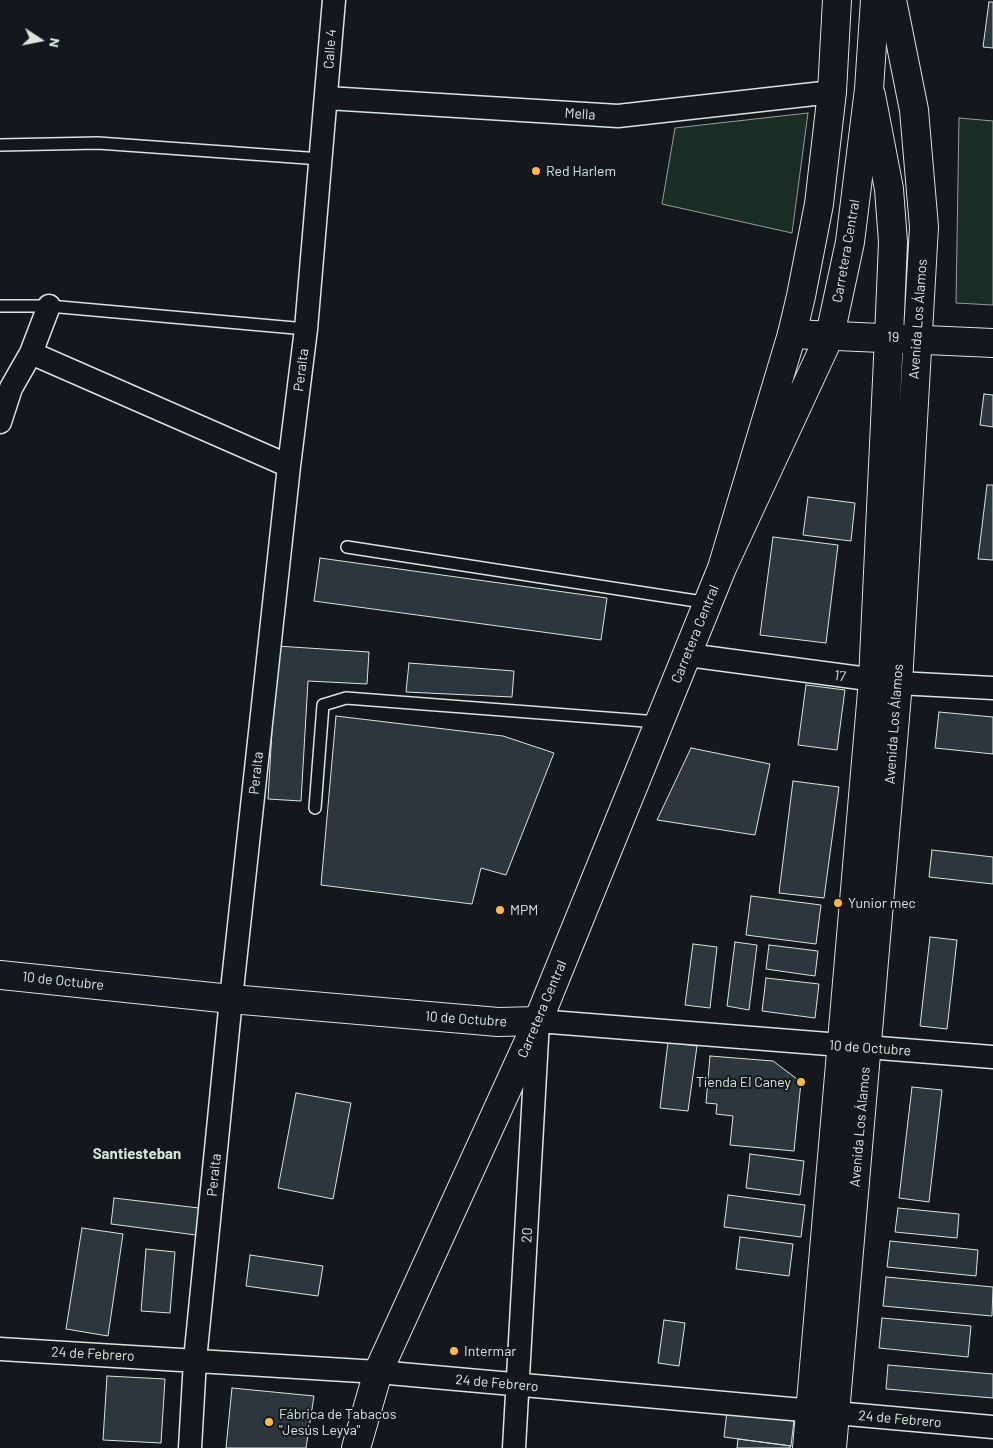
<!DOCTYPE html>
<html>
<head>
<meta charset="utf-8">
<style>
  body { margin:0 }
  #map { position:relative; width:993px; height:1448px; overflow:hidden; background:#14181c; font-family:Barlow,sans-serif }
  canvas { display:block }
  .north { position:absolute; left:15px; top:15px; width:50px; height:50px; -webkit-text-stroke:4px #14181c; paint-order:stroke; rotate:101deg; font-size:14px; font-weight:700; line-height:20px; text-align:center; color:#d8e6dc }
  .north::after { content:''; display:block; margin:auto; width:18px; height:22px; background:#d8e6dc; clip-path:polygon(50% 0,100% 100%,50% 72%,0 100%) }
</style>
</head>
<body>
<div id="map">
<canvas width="993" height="1448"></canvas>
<div class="north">N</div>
</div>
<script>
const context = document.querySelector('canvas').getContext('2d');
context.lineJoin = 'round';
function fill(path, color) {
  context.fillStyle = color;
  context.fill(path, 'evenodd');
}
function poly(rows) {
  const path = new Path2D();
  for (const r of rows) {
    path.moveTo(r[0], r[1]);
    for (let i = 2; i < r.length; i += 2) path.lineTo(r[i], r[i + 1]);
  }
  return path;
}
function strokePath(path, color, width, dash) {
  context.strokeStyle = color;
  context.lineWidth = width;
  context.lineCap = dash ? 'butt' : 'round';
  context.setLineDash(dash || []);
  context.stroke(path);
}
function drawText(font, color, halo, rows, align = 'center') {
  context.font = font + ' Barlow,sans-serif';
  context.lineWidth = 4;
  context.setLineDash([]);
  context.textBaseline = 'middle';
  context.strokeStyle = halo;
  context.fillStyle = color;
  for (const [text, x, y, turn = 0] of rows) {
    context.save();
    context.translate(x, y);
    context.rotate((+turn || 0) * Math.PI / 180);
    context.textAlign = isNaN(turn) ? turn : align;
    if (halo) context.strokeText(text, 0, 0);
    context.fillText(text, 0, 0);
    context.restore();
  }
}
const green = poly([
  [808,113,792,233,662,204,675,128,808,113],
  [959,118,993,121,993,305,956,303,959,118]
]);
fill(green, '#1a2d24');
strokePath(green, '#939e99', 1);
const building = poly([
  [989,2,993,2,993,48,983,47,989,2],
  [984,394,993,395,993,427,980,425,984,394],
  [987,485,993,485,993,560,978,559,987,485],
  [808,497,855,503,851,541,803,535,808,497],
  [773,537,838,545,826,643,760,635,773,537],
  [320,558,607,598,601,640,314,601,320,558],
  [277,646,369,652,367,684,308,681,301,801,268,799,277,646],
  [409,663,514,671,512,697,406,692,409,663],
  [806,685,845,690,837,750,798,745,806,685],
  [939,712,993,717,993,754,935,748,939,712],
  [336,716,503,736,554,753,506,875,481,868,472,904,321,885,336,716],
  [691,748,770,764,755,835,657,820,691,748],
  [793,781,839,787,824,898,779,893,793,781],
  [932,850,993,857,993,884,929,877,932,850],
  [751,896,821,905,816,944,746,935,751,896],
  [930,937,957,940,947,1029,920,1026,930,937],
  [735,942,757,945,749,1010,727,1006,735,942],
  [693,944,717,947,710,1008,685,1005,693,944],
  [769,945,818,951,815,976,766,969,769,945],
  [766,978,819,984,815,1018,762,1011,766,978],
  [668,1042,697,1046,688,1111,660,1108,668,1042],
  [710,1056,773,1061,801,1082,794,1151,730,1145,733,1116,716,1114,717,1104,706,1103,710,1056],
  [912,1087,942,1090,929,1202,899,1198,912,1087],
  [296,1093,351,1103,333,1199,278,1188,296,1093],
  [750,1154,804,1161,800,1195,746,1188,750,1154],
  [728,1195,805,1205,801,1237,724,1227,728,1195],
  [114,1198,199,1208,196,1235,111,1224,114,1198],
  [898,1208,959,1214,957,1238,895,1232,898,1208],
  [82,1228,123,1234,108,1336,66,1329,82,1228],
  [740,1237,793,1244,789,1276,736,1269,740,1237],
  [890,1241,978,1250,976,1276,887,1267,890,1241],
  [146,1249,175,1252,170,1313,141,1311,146,1249],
  [250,1255,323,1266,318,1296,246,1286,250,1255],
  [886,1277,993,1287,992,1316,883,1306,886,1277],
  [882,1318,971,1326,968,1357,879,1348,882,1318],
  [664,1320,685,1323,679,1366,658,1363,664,1320],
  [888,1365,993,1374,993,1398,886,1389,888,1365],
  [107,1376,165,1379,161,1443,103,1440,107,1376],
  [232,1388,314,1396,306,1448,226,1448,232,1388],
  [727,1411,794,1420,791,1446,724,1437,727,1411],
  [738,1439,791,1446,790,1448,737,1448,738,1439]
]);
fill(building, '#2c363c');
strokePath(building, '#d8e6dc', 1);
const service = poly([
  [0,145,98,143,321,159],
  [0,306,49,306,306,329],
  [347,547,709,603],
  [315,808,323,705,346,698,658,722]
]);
const minor = poly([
  [327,98,618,116,832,92],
  [31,353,289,466],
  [0,422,11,388,31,353,49,306],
  [688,655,898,683,993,688],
  [0,1349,378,1372,993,1427],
  [190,1448,195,1360,231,999,289,466,306,329,334,0],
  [514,1448,538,1021,993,1057]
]);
const tertiary = poly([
  [792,334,993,343],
  [0,975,231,999,498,1022,538,1021]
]);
const secondary = poly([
  [807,1448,873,680,889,337,893,242,889,189,871,95],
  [832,1448,898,683,924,227,914,110,892,0]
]);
const primary = poly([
  [837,0,832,92,819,204,801,296,792,334,722,568,830,335,850,242,869,89,875,0],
  [356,1448,378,1372,538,1021,722,568]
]);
strokePath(service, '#d8e6dc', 14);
strokePath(minor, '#d8e6dc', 25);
strokePath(tertiary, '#d8e6dc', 30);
strokePath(secondary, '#d8e6dc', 30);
strokePath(primary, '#d8e6dc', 30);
strokePath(service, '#14181c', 11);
strokePath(minor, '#14181c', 22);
strokePath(tertiary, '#14181c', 28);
strokePath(secondary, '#14181c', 28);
strokePath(primary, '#14181c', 28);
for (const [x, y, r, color] of [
  [536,171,5,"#ffb74d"],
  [838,903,5,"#ffb74d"],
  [500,910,5,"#ffb74d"],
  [801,1082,5,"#ffb74d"],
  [454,1351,5,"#ffb74d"],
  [269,1422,5,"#ffb74d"]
]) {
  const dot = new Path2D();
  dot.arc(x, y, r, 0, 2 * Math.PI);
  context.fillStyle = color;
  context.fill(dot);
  strokePath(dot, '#14181c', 2);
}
drawText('14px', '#d8e6dc', '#14181c', [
  ["Calle 4",330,49,-86],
  ["Mella",580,114,4],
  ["Carretera Central",846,251,-80],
  ["Avenida Los Álamos",918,319,-86],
  ["19",893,337,2],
  ["Peralta",301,370,-83],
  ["Carretera Central",695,634,-68],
  ["17",840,676,8],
  ["Avenida Los Álamos",894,724,-86],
  ["Peralta",256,773,-84],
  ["10 de Octubre",63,981,6],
  ["Carretera Central",542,1009,-67],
  ["10 de Octubre",466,1019,4],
  ["10 de Octubre",870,1048,4],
  ["Avenida Los Álamos",860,1127,-85],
  ["Peralta",214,1175,-84],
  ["20",527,1235,-87],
  ["24 de Febrero",93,1354,3],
  ["24 de Febrero",497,1383,5],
  ["24 de Febrero",900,1419,5]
]);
drawText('14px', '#d8e6dc', '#14181c', [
  ["Red Harlem",546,171],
  ["Yunior mec",848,903],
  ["MPM",510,910],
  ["Tienda El Caney",791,1082,"right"],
  ["Intermar",464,1351],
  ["Fábrica de Tabacos",279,1414],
  ["\"Jesús Leyva\"",279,1430]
], 'left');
drawText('bold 15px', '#d8e6dc', '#14181c', [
  ["Santiesteban",137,1154]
]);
</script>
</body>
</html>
